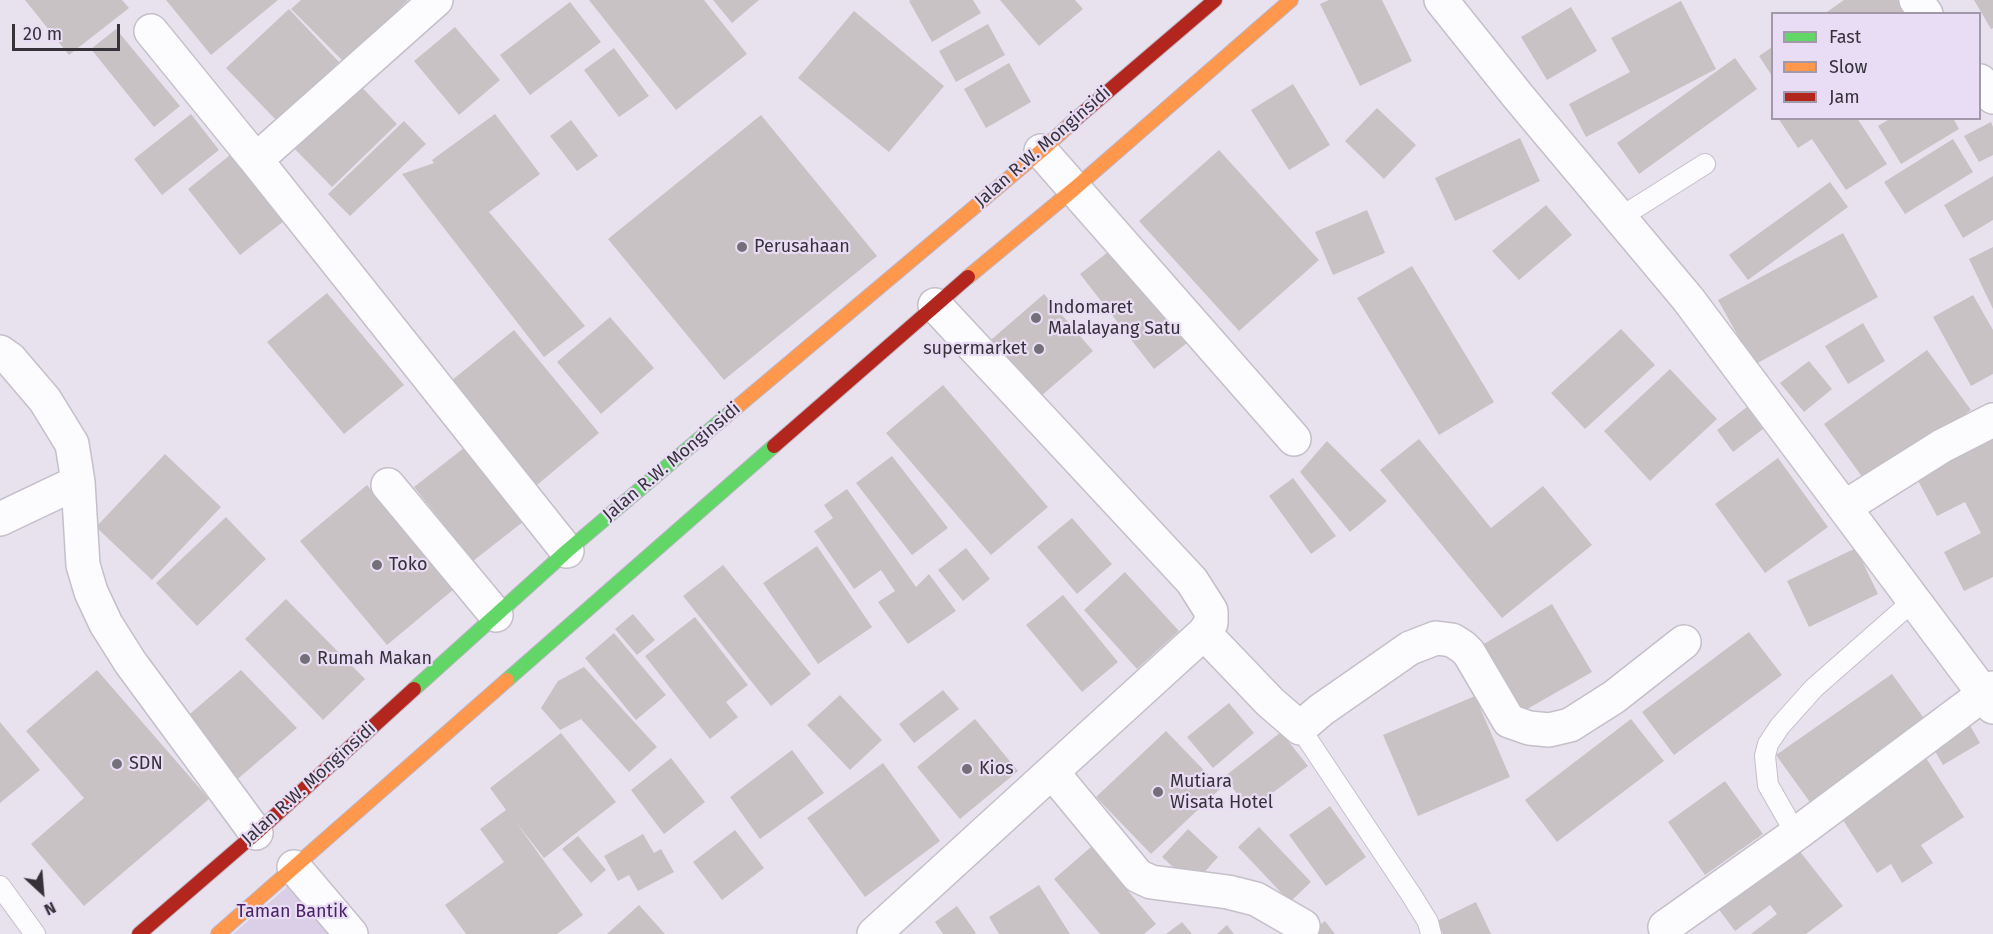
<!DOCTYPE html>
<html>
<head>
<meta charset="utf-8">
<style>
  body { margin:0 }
  #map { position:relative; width:1993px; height:934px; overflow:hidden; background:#e8e2ef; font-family:"Fira Sans",sans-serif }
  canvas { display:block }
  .legend { position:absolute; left:1771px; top:12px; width:210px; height:108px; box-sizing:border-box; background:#e8ddf4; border:2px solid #a199aa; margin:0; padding:8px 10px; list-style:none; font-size:18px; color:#36323a }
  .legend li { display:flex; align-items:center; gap:12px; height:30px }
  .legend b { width:30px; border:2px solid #a199aa }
  .north { position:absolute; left:12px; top:862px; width:60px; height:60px; -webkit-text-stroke:4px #e8ddf4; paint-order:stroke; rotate:154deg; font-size:16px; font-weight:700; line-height:24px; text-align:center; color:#36323a }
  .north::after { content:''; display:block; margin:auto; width:21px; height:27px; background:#36323a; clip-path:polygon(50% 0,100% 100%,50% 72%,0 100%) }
  .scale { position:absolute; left:12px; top:24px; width:108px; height:27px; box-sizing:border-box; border:3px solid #36323a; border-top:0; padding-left:8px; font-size:18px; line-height:21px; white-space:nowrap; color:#36323a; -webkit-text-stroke:4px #e8ddf4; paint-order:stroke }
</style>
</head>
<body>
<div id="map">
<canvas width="1993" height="934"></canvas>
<ul class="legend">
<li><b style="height:8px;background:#63d668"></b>Fast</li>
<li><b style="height:8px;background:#ff974d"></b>Slow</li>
<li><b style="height:8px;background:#b3261e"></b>Jam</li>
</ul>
<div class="north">N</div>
<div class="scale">20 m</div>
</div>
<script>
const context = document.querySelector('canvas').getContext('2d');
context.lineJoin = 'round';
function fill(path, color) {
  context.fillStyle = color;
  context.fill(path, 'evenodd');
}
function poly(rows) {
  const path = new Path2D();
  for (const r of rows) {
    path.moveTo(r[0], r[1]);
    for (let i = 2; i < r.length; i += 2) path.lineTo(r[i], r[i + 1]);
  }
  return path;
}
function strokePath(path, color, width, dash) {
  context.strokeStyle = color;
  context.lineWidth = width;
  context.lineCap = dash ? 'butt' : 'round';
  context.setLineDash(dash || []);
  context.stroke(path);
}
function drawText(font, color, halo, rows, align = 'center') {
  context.font = font + ' "Fira Sans",sans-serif';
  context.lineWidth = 4.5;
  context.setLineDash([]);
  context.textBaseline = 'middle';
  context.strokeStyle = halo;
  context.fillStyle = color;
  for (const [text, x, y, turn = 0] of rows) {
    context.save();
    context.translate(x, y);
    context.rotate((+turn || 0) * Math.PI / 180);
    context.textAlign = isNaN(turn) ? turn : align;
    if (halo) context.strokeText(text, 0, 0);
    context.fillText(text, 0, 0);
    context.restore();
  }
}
fill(poly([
  [294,881,340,934,233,934]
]), '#dbcfe8');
fill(poly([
  [25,0,122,0,129,8,69,55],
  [166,0,278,0,211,55],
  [301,0,408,0,345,63,291,9],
  [589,0,704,0,747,54,676,110],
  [713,0,759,0,732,23],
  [911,0,973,0,981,13,932,42,909,1],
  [1000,0,1075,0,1083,9,1039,46],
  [1329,0,1382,0,1412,61,1360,86,1320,4],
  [1844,0,1901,0,1910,14,1824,14],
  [1974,0,1993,0,1993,28,1991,29],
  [1681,1,1716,69,1586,137,1569,104,1630,72,1611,38],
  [570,2,601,42,530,95,500,55],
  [1571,7,1597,51,1547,80,1521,37],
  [289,9,339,62,277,121,226,68],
  [854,11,944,86,889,152,798,78],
  [988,24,1005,55,956,82,939,51],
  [455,27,500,80,459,115,414,61],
  [116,29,180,106,154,127,91,49],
  [1772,47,1772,76,1759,56],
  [614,48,649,96,619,117,584,70],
  [1735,58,1757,89,1639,174,1617,143],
  [1009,63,1031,102,986,128,964,89],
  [353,78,397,124,332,187,287,141],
  [1293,84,1330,145,1289,170,1251,110],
  [1377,108,1416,145,1384,179,1345,141],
  [191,114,219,150,162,195,134,159],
  [495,114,540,174,489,212,585,326,544,357,402,174,434,163,432,160],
  [761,115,877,256,724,380,608,239],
  [1778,118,1857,118,1887,164,1846,190,1812,139,1798,148],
  [1891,118,1953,118,1959,129,1901,164,1878,126],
  [571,120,598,156,577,171,550,136],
  [404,121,426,144,350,216,328,194],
  [1991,122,1993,127,1993,155,1979,162,1964,136],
  [1520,138,1540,181,1455,221,1435,178],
  [1953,139,1973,172,1905,214,1884,182],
  [1219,150,1319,260,1239,331,1139,221],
  [235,151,288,218,240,255,188,189],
  [1993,176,1993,220,1963,238,1944,205],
  [1830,182,1848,207,1748,280,1729,255],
  [1546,205,1572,235,1519,280,1492,251],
  [1367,210,1385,253,1333,275,1315,232],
  [1843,233,1878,297,1754,365,1718,300],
  [1117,245,1191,340,1154,369,1080,274],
  [1993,247,1993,309,1969,259],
  [1412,266,1494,402,1439,435,1357,298],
  [327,293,404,385,344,434,267,342],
  [1044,294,1093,351,1033,403,984,346],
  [1973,295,1993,330,1993,374,1971,386,1933,317],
  [610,317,654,368,601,414,557,362],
  [1863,323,1885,361,1848,384,1825,346],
  [1621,329,1655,365,1585,429,1551,393],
  [514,330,599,433,537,485,451,381],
  [1927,350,1971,410,1868,485,1824,424],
  [1809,361,1832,389,1804,412,1780,383],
  [1670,369,1717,419,1650,481,1604,431],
  [943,385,1048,507,991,555,886,433],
  [1747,407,1763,429,1733,452,1717,430],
  [1993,438,1993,577,1964,591,1944,552,1981,533,1965,502,1937,516,1916,477],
  [1419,439,1491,528,1543,486,1592,545,1502,618,1380,470],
  [1327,441,1387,501,1350,532,1300,472],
  [469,444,528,518,473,561,414,487],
  [165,454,221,507,152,580,96,527],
  [892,456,948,528,912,555,856,483],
  [1778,458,1828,527,1765,573,1715,504],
  [1293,478,1336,536,1311,554,1269,496],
  [367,485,454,589,387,645,300,541],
  [847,489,916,587,929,574,956,611,908,644,878,602,895,591,881,570,854,589,814,531,833,518,824,505],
  [226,517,266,559,197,626,156,583],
  [1072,518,1112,564,1077,594,1037,547],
  [817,546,872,627,818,664,763,583],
  [966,548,990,579,963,601,938,570],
  [1856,548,1878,594,1809,627,1787,581],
  [723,565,811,674,771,706,683,596],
  [1125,572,1179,631,1137,669,1084,610],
  [1063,595,1118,662,1082,692,1026,625],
  [286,599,365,679,323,720,245,639],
  [1552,604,1592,672,1522,712,1482,645],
  [633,614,655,640,637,655,615,629],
  [695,617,748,685,726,702,738,717,710,739,645,656],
  [1749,632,1782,675,1674,755,1642,712],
  [614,633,666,695,636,720,585,658],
  [584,667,657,747,629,772,581,719,560,730,541,708,558,681],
  [97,670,209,799,84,906,31,844,84,798,26,731],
  [241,670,297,728,233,783,177,725],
  [1892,674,1928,724,1812,805,1776,755],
  [943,690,959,709,914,743,899,724],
  [840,695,882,740,850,770,807,725],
  [1475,696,1510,777,1418,816,1383,735],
  [1229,703,1254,733,1213,768,1187,737],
  [975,719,1018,771,960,819,917,767],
  [1631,719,1664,761,1557,842,1525,800],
  [0,722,40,770,0,803],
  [1968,722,1980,743,1943,765,1931,744],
  [1166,731,1221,788,1151,854,1096,797],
  [1281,732,1308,766,1250,810,1224,777],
  [561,733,616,802,544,858,515,821,583,915,557,934,466,934,445,905,504,862,480,829,506,810,490,788],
  [792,750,824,793,760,839,730,797],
  [671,758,705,802,664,834,631,790],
  [1926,758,1964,817,1921,845,1933,863,1902,883,1891,864,1877,873,1839,814],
  [883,763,940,841,865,897,807,818],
  [1725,781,1763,834,1705,875,1668,822],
  [1330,806,1366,857,1326,886,1289,835],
  [1259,827,1311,882,1290,902,1238,847],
  [1188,829,1218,857,1193,885,1162,857],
  [735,830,764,868,722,900,693,862],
  [643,834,654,853,661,849,674,872,638,891,629,875,618,881,604,856],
  [578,836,606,870,591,883,562,849],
  [1794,844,1843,906,1806,934,1751,934,1777,914,1770,905,1735,931,1714,903],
  [1091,847,1156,924,1144,934,1100,934,1054,879],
  [1039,885,1070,934,999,934,989,917],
  [1476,902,1491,934,1443,934,1437,921],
  [639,905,665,934,607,934],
  [957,906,976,933,974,934,943,934,935,922],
  [1325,921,1335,934,1308,934],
  [1182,922,1192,934,1166,934],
  [1227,925,1234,934,1217,934]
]), '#c8c2c4');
const lane = poly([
  [1621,217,1705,164],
  [1300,728,1412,896,1428,922,1431,934],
  [1796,834,1768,785,1765,756,1768,744,1780,726,1814,688,1913,601],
  [0,886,35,934]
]);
const street = poly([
  [436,0,256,160,567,551],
  [1441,0,1517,95,1688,299,1984,694,1993,688],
  [1916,0,1926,14],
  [151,31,256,160],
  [1980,81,1993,97],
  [1041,151,1294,439],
  [0,352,10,359,45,400,72,444,78,482,83,565,91,592,106,624,130,662,256,833],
  [388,485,496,615],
  [1845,507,1942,446,1993,420],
  [0,519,78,482],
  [1204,633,1270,702,1300,728,1321,710,1410,648,1436,638,1452,640,1463,647,1469,653,1509,721,1529,728,1549,730,1570,725,1614,697,1684,642],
  [1052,772,1138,876,1151,882,1228,892,1256,899,1303,926],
  [294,867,351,934],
  [1665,927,1796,834,1984,694,1993,707],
  [874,934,1204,633,1211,623,1211,611,1192,581,935,305]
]);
const fast = poly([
  [507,680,774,446],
  [414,689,567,551,731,412]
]);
const slow = poly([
  [968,277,1074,189,1291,0],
  [731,412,1041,151,1077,118],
  [218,934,507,680]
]);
const jam = poly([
  [1077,118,1215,0],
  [774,446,968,277],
  [139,934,256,833,414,689]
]);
strokePath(lane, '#c4bfc9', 22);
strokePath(street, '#c4bfc9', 36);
strokePath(fast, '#bdb5c5', 16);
strokePath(slow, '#bdb5c5', 16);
strokePath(jam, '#bdb5c5', 16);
strokePath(lane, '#fcfbfd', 20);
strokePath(street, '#fcfbfd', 33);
strokePath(fast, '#63d668', 14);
strokePath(slow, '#ff974d', 14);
strokePath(jam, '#b3261e', 14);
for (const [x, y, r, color] of [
  [742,247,6,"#747079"],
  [1036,318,6,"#747079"],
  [1039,349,6,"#747079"],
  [377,565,6,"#747079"],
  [305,659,6,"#747079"],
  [117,764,6,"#747079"],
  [967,769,6,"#747079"],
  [1158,792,6,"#747079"]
]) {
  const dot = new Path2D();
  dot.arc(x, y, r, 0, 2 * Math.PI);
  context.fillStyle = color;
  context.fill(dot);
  strokePath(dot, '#e8ddf4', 2);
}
drawText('18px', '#36323a', '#e8ddf4', [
  ["Jalan R.W. Monginsidi",1043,147,-41],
  ["Jalan R.W. Monginsidi",672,462,-40],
  ["Jalan R.W. Monginsidi",309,784,-42]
]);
drawText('18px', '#36323a', '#e8ddf4', [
  ["Perusahaan",754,247],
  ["Indomaret",1048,308],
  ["Malalayang Satu",1048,329],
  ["supermarket",1027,349,"right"],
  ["Toko",389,565],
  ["Rumah Makan",317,659],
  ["SDN",129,764],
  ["Kios",979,769],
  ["Mutiara",1170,782],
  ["Wisata Hotel",1170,803]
], 'left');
drawText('18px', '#492366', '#e8ddf4', [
  ["Taman Bantik",292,912]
]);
</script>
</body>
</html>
